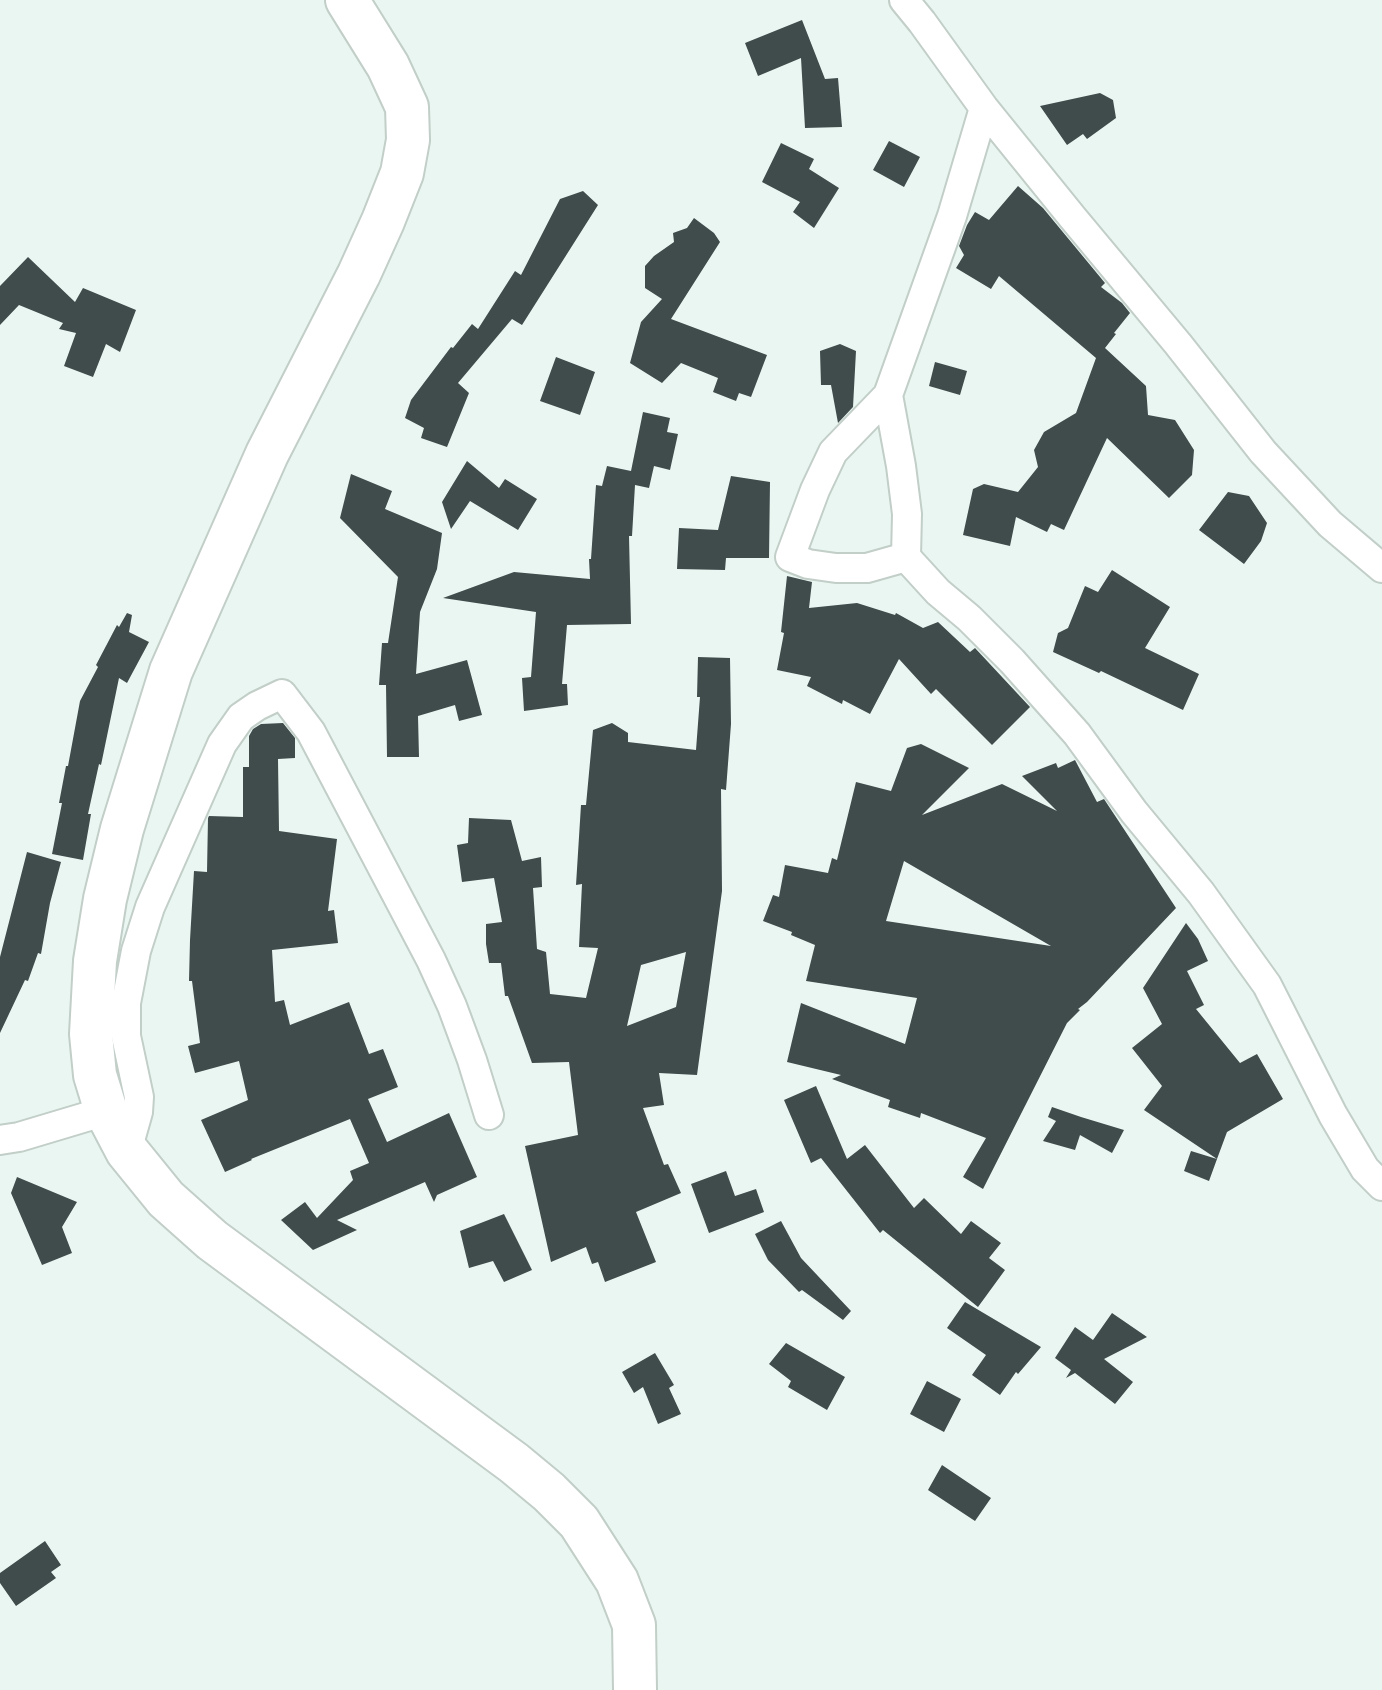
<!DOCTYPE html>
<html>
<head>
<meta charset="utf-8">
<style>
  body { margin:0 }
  canvas { display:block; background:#eaf6f1 }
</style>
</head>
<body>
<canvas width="1382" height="1690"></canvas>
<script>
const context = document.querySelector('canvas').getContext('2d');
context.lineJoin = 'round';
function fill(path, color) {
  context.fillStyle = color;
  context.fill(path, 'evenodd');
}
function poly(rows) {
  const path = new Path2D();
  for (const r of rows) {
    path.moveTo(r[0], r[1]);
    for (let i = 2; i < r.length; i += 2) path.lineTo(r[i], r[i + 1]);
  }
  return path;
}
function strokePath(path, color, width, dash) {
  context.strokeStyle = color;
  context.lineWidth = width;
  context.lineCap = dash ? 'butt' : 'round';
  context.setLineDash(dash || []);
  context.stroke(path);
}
fill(poly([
  [802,20,825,79,838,78,842,127,805,128,801,58,758,76,745,43],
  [1100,93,1113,100,1116,118,1087,139,1083,134,1067,145,1040,106],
  [889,141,920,157,904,187,873,170],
  [781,143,814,159,809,169,839,188,814,228,793,212,800,202,762,182],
  [1018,186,1043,208,1105,283,1101,287,1122,303,1130,313,1114,333,1116,334,1105,348,1146,386,1148,415,1175,420,1194,450,1192,475,1169,498,1107,438,1064,530,1051,524,1047,532,1016,517,1010,546,963,535,973,489,984,484,1018,492,1038,467,1034,450,1044,432,1076,413,1096,358,999,276,991,289,956,268,964,255,959,246,967,225,975,212,989,220],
  [583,191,598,205,522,325,512,319,458,383,469,393,447,447,421,438,424,428,405,418,411,400,451,347,453,348,472,324,478,329,515,271,521,275,560,199],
  [694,218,714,233,720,242,671,319,767,355,751,397,739,393,736,401,713,392,718,378,681,363,662,383,630,363,641,322,662,299,645,288,645,266,654,256,674,242,673,233,687,228],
  [28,257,75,302,83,288,136,310,120,352,106,344,93,377,64,366,76,333,59,329,63,323,19,305,0,325,0,286],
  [840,344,856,351,853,407,838,423,831,385,821,385,820,351],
  [556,357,595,372,580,415,540,401],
  [935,362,967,371,960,395,929,386],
  [643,412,670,418,667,432,678,434,670,470,654,466,649,488,635,485,632,536,629,536,631,624,567,625,562,684,567,684,568,705,524,711,522,678,531,677,536,612,443,598,514,572,590,579,589,559,591,559,596,485,602,486,607,466,631,471],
  [467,461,499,488,505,479,537,499,518,530,470,501,451,529,442,502],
  [351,474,392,491,385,509,442,533,437,569,420,612,416,674,467,660,482,715,459,721,455,705,418,716,419,757,387,757,386,685,379,685,382,643,388,643,398,577,340,518],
  [731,476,770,482,769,558,726,558,725,570,677,569,679,528,718,530],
  [1228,492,1249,496,1267,523,1261,541,1244,564,1199,530],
  [1112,570,1170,607,1145,648,1199,674,1183,710,1101,671,1099,673,1053,652,1058,633,1068,628,1085,586,1098,592],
  [787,576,812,582,809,608,857,603,895,615,896,613,923,628,938,622,970,652,975,648,1030,707,992,745,936,689,931,694,899,659,870,714,843,700,842,704,807,686,811,677,777,670,784,633,781,632],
  [127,613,132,615,129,632,149,642,127,683,119,678,101,765,99,764,88,814,91,814,83,860,52,854,62,803,59,803,66,766,68,766,80,701,98,667,96,665,117,625,119,627],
  [698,657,730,658,731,724,726,790,721,789,722,891,697,1075,659,1073,664,1105,643,1108,664,1165,668,1164,681,1193,636,1212,656,1262,605,1282,598,1262,592,1264,586,1247,551,1262,525,1146,578,1135,569,1062,532,1063,508,996,505,996,501,963,489,963,486,944,486,924,502,922,494,878,462,882,457,845,468,843,469,818,511,820,522,861,541,857,542,887,533,888,537,949,546,952,550,994,586,998,598,948,579,947,582,884,576,885,581,805,586,805,593,730,612,723,628,733,628,742,696,750,700,697,697,697],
  [686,952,676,1007,627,1026,641,965],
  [283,723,295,738,295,758,278,759,279,831,337,839,328,911,334,910,338,943,272,950,275,1002,284,1000,290,1025,349,1002,369,1054,383,1049,398,1087,368,1099,387,1142,449,1113,477,1177,437,1195,434,1202,425,1182,337,1220,357,1230,313,1250,281,1220,305,1202,317,1218,353,1180,350,1171,369,1163,350,1119,251,1159,252,1160,225,1172,201,1120,248,1100,239,1061,195,1073,188,1046,200,1043,192,981,189,981,190,940,194,871,207,872,208,818,209,816,243,817,243,767,249,767,249,736,253,729,261,724],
  [921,744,969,768,922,815,1002,784,1057,811,1022,776,1056,763,1058,768,1075,760,1097,802,1104,799,1176,908,1087,1002,1078,1009,1080,1010,1067,1023,983,1189,963,1177,986,1138,921,1113,920,1118,888,1107,890,1100,832,1079,841,1075,787,1062,801,1003,905,1044,917,998,806,981,815,945,791,935,792,932,763,921,773,895,779,897,785,865,828,873,832,858,837,860,856,782,891,791,907,748],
  [904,861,1051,946,886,921],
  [27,852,61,862,50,903,41,954,38,953,28,981,25,980,0,1033,0,957],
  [1186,923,1198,939,1208,961,1187,971,1204,1005,1196,1009,1240,1063,1257,1054,1283,1099,1227,1132,1217,1159,1144,1110,1162,1086,1132,1048,1162,1024,1143,988],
  [816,1086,847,1159,865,1145,914,1208,924,1198,961,1234,971,1221,1001,1243,989,1258,1005,1270,978,1307,883,1230,880,1233,821,1158,811,1163,784,1100],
  [1052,1107,1081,1117,1124,1130,1112,1153,1080,1135,1075,1150,1043,1141,1056,1121,1048,1117],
  [1191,1151,1217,1159,1209,1181,1184,1171],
  [726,1171,735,1196,756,1189,764,1212,709,1233,691,1184],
  [17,1177,77,1202,62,1227,72,1253,42,1265,11,1193],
  [504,1214,532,1270,504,1282,493,1261,469,1268,460,1231],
  [781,1221,801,1258,851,1311,843,1320,802,1290,799,1292,768,1260,755,1234],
  [965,1302,1041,1347,1018,1374,1016,1372,1000,1395,972,1375,986,1355,947,1328],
  [1112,1313,1147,1337,1104,1359,1133,1382,1115,1404,1075,1373,1066,1378,1071,1370,1055,1358,1075,1327,1093,1340],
  [786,1343,845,1377,827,1410,788,1387,791,1381,769,1364],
  [655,1353,674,1385,669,1388,681,1414,658,1424,643,1387,634,1393,622,1372],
  [927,1381,961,1399,944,1432,910,1414],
  [942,1465,991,1498,975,1521,928,1490],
  [45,1541,61,1565,51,1572,56,1578,16,1606,0,1583,0,1573]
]), '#404b4c');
const minor = poly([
  [904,0,922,22,984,108,1073,218,1178,344,1263,452,1330,524,1382,568],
  [888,395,901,466,907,514,906,557,938,592,969,618,1012,661,1077,734,1134,812,1201,893,1267,985,1333,1115,1365,1169,1382,1186],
  [906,557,867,568,836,568,808,564,790,557,815,490,833,452,888,395,952,216,984,108],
  [0,1140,19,1137,106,1111],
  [127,1151,138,1112,139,1097,126,1036,126,1003,136,951,150,907,222,744,241,717,257,706,282,694,311,732,431,960,452,1006,472,1060,489,1115]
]);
const highway = poly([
  [347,0,388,66,407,107,408,140,402,173,383,221,359,274,267,454,171,671,122,829,105,899,95,961,91,1034,95,1075,106,1111,127,1151,166,1199,212,1240,514,1463,549,1492,579,1522,617,1581,634,1625,635,1690]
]);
strokePath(minor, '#c2cec8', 32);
strokePath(highway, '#c2cec8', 46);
strokePath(minor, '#fff', 28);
strokePath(highway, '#fff', 42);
</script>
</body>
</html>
